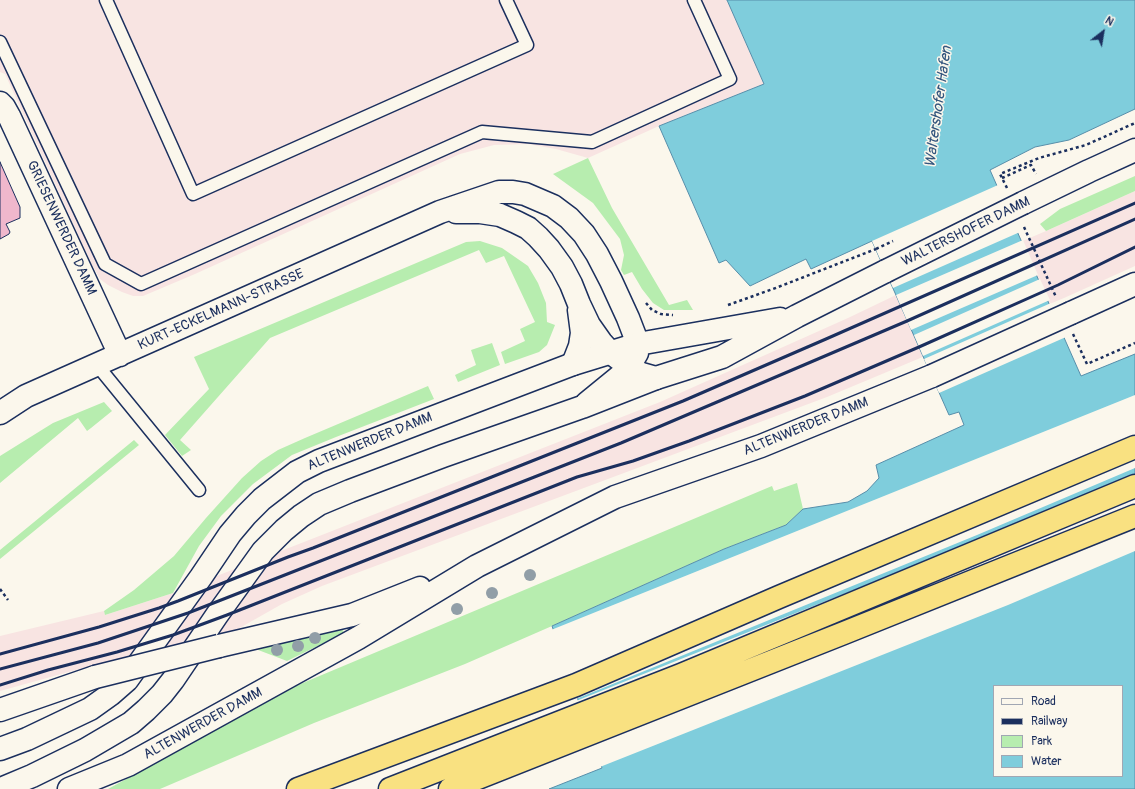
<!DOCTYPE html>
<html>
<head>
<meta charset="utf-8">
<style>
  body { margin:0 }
  #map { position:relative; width:1135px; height:789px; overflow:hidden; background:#fbf7ec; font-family:Pangolin,sans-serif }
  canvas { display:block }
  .legend { position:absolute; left:993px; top:685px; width:130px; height:92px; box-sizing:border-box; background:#fbf7ec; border:1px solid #a1a7b3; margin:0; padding:5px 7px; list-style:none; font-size:12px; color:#1b2f5e }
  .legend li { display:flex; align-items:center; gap:8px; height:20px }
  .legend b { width:20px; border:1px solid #a1a7b3 }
  .north { position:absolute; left:1083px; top:12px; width:40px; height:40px; -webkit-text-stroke:3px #fbf7ec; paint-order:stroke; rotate:31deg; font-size:11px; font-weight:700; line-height:16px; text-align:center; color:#1b2f5e }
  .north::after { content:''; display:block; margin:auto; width:14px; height:18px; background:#1b2f5e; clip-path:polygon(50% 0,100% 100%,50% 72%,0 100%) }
</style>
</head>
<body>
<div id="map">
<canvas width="1135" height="789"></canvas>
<ul class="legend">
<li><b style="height:5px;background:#fbf7ec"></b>Road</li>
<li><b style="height:5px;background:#1b2f5e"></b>Railway</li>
<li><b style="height:11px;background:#b7edaf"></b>Park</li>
<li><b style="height:11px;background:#7fcddc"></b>Water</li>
</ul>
<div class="north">N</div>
</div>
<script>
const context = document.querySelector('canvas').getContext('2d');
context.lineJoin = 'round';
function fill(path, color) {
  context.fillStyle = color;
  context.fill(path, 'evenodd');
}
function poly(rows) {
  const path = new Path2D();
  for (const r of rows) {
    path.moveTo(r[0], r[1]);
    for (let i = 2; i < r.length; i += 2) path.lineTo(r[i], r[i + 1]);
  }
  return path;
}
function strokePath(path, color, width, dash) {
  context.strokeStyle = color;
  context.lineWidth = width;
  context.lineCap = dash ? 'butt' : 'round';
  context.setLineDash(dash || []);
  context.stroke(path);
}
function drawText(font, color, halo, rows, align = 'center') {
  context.font = font + ' Pangolin,sans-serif';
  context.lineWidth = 3;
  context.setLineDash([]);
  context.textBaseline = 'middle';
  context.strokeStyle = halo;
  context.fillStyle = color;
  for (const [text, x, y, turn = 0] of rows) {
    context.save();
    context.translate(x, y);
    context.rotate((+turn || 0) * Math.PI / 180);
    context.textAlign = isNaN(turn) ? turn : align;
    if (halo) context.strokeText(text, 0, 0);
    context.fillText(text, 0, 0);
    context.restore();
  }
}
fill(poly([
  [0,0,727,0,764,84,659,126,588,158,556,149,528,144,494,145,460,154,195,274,143,296,133,296,122,292,108,285,100,279,91,263,5,74,0,72],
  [1135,191,1135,266,1064,298,827,397,322,586,282,604,229,634,107,664,83,668,0,691,0,636,104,611,105,615,173,593,304,542,660,402,848,318,896,295,1046,231]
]), '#f8e4e2');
fill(poly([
  [588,158,612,208,669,305,687,300,693,310,664,310,653,303,642,289,632,272,624,275,621,270,624,255,620,239,593,203,553,174],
  [1135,176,1135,191,1046,231,1040,224,1060,209],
  [480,241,502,248,528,266,538,283,546,303,547,322,555,325,547,345,539,352,505,364,501,352,525,341,520,329,535,322,504,256,486,263,479,250,270,338,180,440,191,450,182,456,165,435,209,389,194,357,466,242],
  [492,343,500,365,458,382,455,375,476,365,471,350],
  [428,386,434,399,336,437,292,455,253,484,221,516,199,546,173,593,105,615,104,611,134,590,174,556,206,518,242,478,261,461,278,450,305,438],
  [104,402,112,411,91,428,87,431,78,418,0,483,0,456,53,423],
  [134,440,139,445,0,559,0,550],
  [797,483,803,509,786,525,724,549,552,626,465,664,314,723,160,789,108,789,298,685,772,486,774,491],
  [341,625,344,633,287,661,253,648]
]), '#b7edaf');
const water = poly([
  [727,0,1135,0,1135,109,1069,140,1035,147,990,170,1081,376,1135,354,1135,789,549,789,602,768,552,626,724,549,786,525,803,509,848,502,867,491,879,478,876,465,964,425,959,412,949,415,872,241,811,269,806,259,750,286,726,260,719,263,659,126,764,84,727,0],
  [994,686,1122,686,1122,776,994,776,994,686]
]);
fill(water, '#7fcddc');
strokePath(water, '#578eaa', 1);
fill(poly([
  [998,185,1020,232,893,288,872,241],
  [1023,240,1038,275,911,330,896,295],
  [1040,279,1050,300,923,356,914,335],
  [1051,303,1066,337,939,393,924,359],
  [1135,395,1135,468,977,535,576,699,551,630],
  [1135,474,1135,551,1008,605,547,788,599,767,576,701,981,539]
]), '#fbf7ec');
const building = poly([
  [0,162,20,207,20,218,6,224,10,232,9,234,0,239,0,162]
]);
fill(building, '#f0b7cc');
strokePath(building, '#1b2f5e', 1);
const service = poly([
  [106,0,193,194,527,45,506,0],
  [0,42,105,264,141,284,482,132,592,142,730,79,694,0],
  [97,365,199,490]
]);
const minor = poly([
  [0,103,4,107,9,116,120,355],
  [1023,203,1089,171,1135,150],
  [456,212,480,212,500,215,516,222,528,228,538,237,549,249,562,267,571,284,579,304,589,325,601,342,610,352,635,371,642,374,656,378,722,357,797,316,886,271],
  [1071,313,1135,284],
  [638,344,780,319],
  [573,364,580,346,582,333,579,310],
  [0,413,26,396,440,212,499,192,513,192,525,194,553,206,569,218,584,234,597,254,611,281,628,318,638,344,637,353,630,365,625,372,587,403],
  [219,646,352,615,420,588],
  [0,710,95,677],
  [69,789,128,765,358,638,477,566,615,497,761,446,932,376]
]);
const tertiary = poly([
  [0,749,27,739,90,709,111,694,127,680,201,577,230,534,246,515,262,499,297,472,319,461,573,364,638,344],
  [1,789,32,776,85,750,131,723,146,710,162,694,173,680,217,615,263,551,284,530,301,516,319,504,350,491,443,456,582,407,656,378]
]);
const motorway = poly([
  [298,789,576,685,779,597,1135,447],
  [390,789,681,675,1135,486],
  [450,789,844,633,1135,516]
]);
strokePath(service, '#1b2f5e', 15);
strokePath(minor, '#1b2f5e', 25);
strokePath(tertiary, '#1b2f5e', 25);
strokePath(motorway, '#1b2f5e', 25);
strokePath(poly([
  [1002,178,1031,165,1036,174],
  [1007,188,1000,174,1039,158,1086,145,1135,123],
  [1024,227,1056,297],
  [646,303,652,310,661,314,673,315],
  [728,305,773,289,876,249],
  [1073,334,1087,364,1135,343],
  [0,589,8,600]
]), '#1b2f5e', 2.5, [3, 3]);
strokePath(service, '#fbf7ec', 12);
strokePath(minor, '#fbf7ec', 22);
strokePath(tertiary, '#fbf7ec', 22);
strokePath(motorway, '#f9e181', 22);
strokePath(poly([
  [0,654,99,627,159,608,178,601,288,557,313,548,683,401,826,339,1135,203],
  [0,669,98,643,188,613,621,443,907,321,1135,219],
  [0,685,48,670,117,652,173,635,227,615,577,477,633,461,689,441,805,396,919,347,1058,285,1135,247]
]), '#1b2f5e', 3);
const minorBridge = poly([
  [886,271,1023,203],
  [932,376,1071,313],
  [95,677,219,646]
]);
strokePath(minorBridge, '#1b2f5e', 25, []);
strokePath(poly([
  [876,249,893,241]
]), '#1b2f5e', 2.5, [3, 3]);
strokePath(minorBridge, '#fbf7ec', 22);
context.fillStyle = '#919ea7';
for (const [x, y] of [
  [530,575],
  [492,593],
  [457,609],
  [315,638],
  [298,646],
  [277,650]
]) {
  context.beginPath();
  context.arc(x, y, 6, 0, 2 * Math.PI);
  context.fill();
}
drawText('14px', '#1b2f5e', '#fbf7ec', [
  ["GRIESENWERDER DAMM",61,228,65],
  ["WALTERSHOFER DAMM",966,232,-26],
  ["KURT-ECKELMANN-STRASSE",221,310,-24],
  ["ALTENWERDER DAMM",806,427,-22],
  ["ALTENWERDER DAMM",370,442,-22],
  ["ALTENWERDER DAMM",203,724,-29]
]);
drawText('italic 15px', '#34567e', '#fbf7ec', [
  ["Waltershofer Hafen",939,107,-82]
]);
</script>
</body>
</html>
